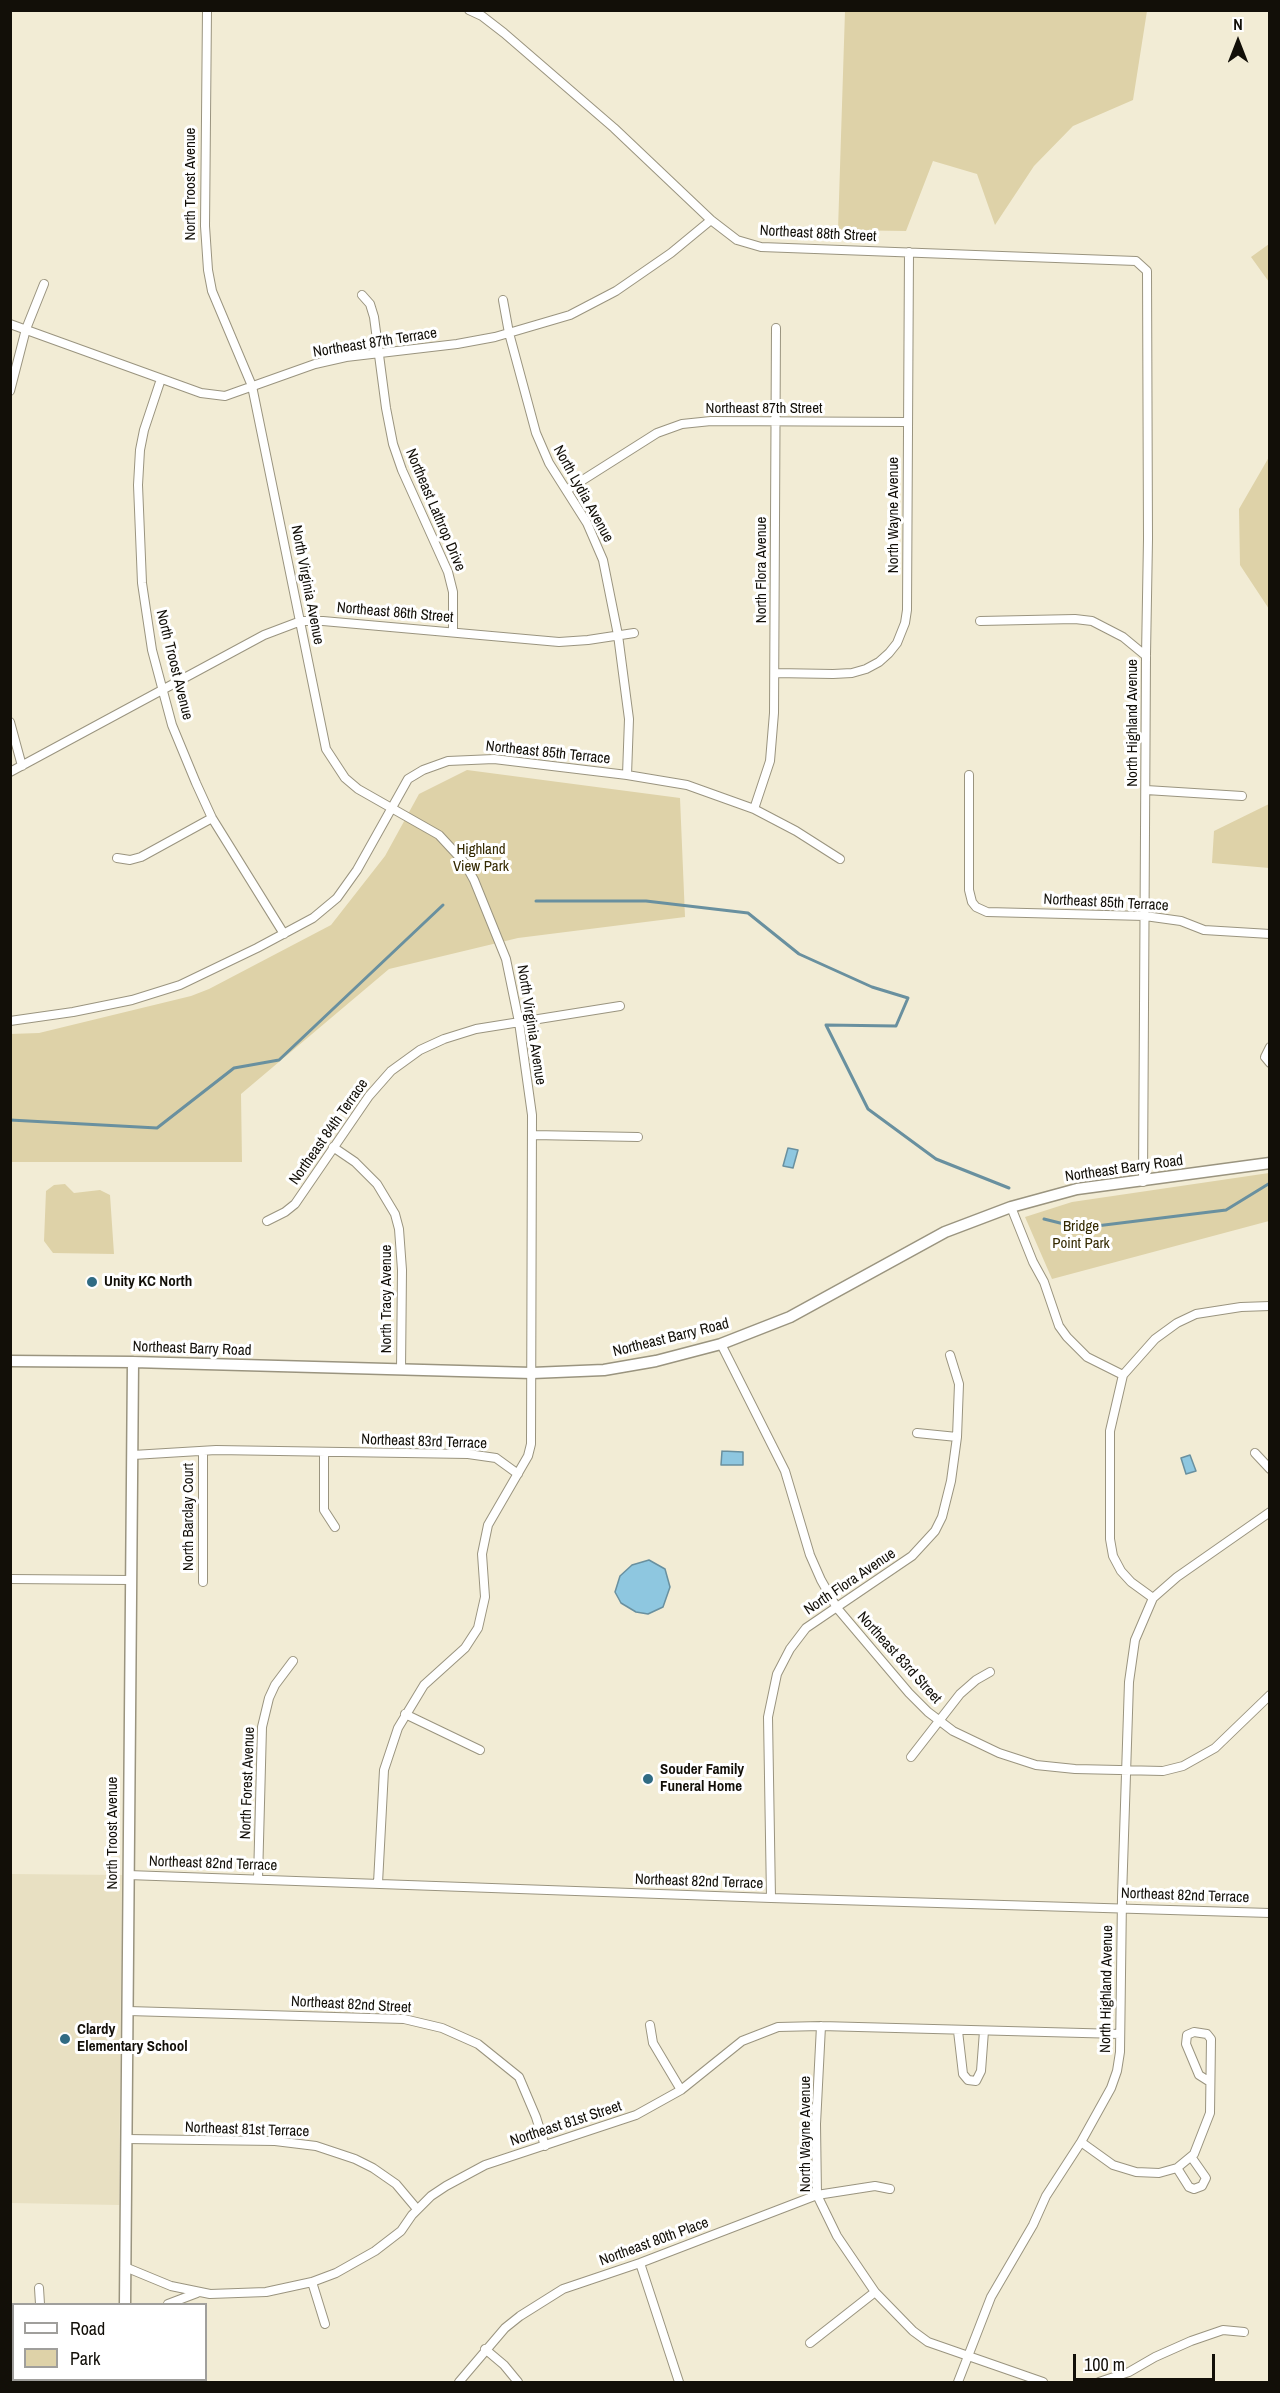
<!DOCTYPE html>
<html>
<head>
<meta charset="utf-8">
<style>
  body { margin:0 }
  #map { position:relative; width:1280px; height:2393px; overflow:hidden; background:#f2ecd5; font-family:"Archivo Narrow",sans-serif }
  canvas { display:block }
  .frame { position:absolute; inset:0; border:12px solid #120f08; pointer-events:none }
  .legend { position:absolute; left:12px; top:2303px; width:195px; height:78px; box-sizing:border-box; background:#fff; border:2px solid #a09f9c; margin:0; padding:8px 10px; list-style:none; font-size:18px; color:#120f08 }
  .legend li { display:flex; align-items:center; gap:12px; height:30px }
  .legend b { width:30px; border:2px solid #a09f9c }
  .north { position:absolute; left:1208px; top:12px; width:60px; height:60px; -webkit-text-stroke:4px #fff; paint-order:stroke; rotate:0deg; font-size:16px; font-weight:700; line-height:24px; text-align:center; color:#120f08 }
  .north::after { content:''; display:block; margin:auto; width:21px; height:27px; background:#120f08; clip-path:polygon(50% 0,100% 100%,50% 72%,0 100%) }
  .scale { position:absolute; left:1073px; top:2354px; width:142px; height:27px; box-sizing:border-box; border:3px solid #120f08; border-top:0; padding-left:8px; font-size:18px; line-height:21px; white-space:nowrap; color:#120f08; -webkit-text-stroke:4px #fff; paint-order:stroke }
</style>
</head>
<body>
<div id="map">
<canvas width="1280" height="2393"></canvas>
<div class="frame"></div>
<ul class="legend">
<li><b style="height:8px;background:#fff"></b>Road</li>
<li><b style="height:16px;background:#ded2a8"></b>Park</li>
</ul>
<div class="north">N</div>
<div class="scale">100 m</div>
</div>
<script>
const context = document.querySelector('canvas').getContext('2d');
context.lineJoin = 'round';
function fill(path, color) {
  context.fillStyle = color;
  context.fill(path, 'evenodd');
}
function poly(rows) {
  const path = new Path2D();
  for (const r of rows) {
    path.moveTo(r[0], r[1]);
    for (let i = 2; i < r.length; i += 2) path.lineTo(r[i], r[i + 1]);
  }
  return path;
}
function strokePath(path, color, width, dash) {
  context.strokeStyle = color;
  context.lineWidth = width;
  context.lineCap = dash ? 'butt' : 'round';
  context.setLineDash(dash || []);
  context.stroke(path);
}
function drawText(font, color, halo, rows, align = 'center') {
  context.font = font + ' "Archivo Narrow",sans-serif';
  context.lineWidth = 6;
  context.setLineDash([]);
  context.textBaseline = 'middle';
  context.strokeStyle = halo;
  context.fillStyle = color;
  for (const [text, x, y, turn = 0] of rows) {
    context.save();
    context.translate(x, y);
    context.rotate((+turn || 0) * Math.PI / 180);
    context.textAlign = isNaN(turn) ? turn : align;
    if (halo) context.strokeText(text, 0, 0);
    context.fillText(text, 0, 0);
    context.restore();
  }
}
fill(poly([
  [11,1874,122,1875,119,2205,11,2203]
]), '#e8e0c2');
fill(poly([
  [845,11,845,10,1147,11,1133,100,1073,126,1034,166,995,225,977,174,933,161,906,231,838,230],
  [1269,244,1269,282,1251,257],
  [1269,457,1269,609,1240,565,1239,509],
  [467,770,680,798,685,917,518,938,389,969,241,1094,242,1162,11,1162,10,1034,39,1033,191,996,209,989,331,925,385,856,419,794],
  [1269,804,1269,868,1212,863,1214,831],
  [1269,1173,1269,1221,1052,1279,1025,1217,1072,1202],
  [65,1184,74,1193,100,1190,110,1195,114,1254,53,1253,44,1241,46,1191,54,1185]
]), '#ded2a8');
const water = poly([
  [788,1148,798,1150,793,1168,783,1166,788,1148],
  [722,1451,743,1452,743,1465,721,1465,722,1451],
  [1190,1455,1196,1471,1186,1474,1181,1458,1190,1455],
  [649,1560,665,1569,670,1587,663,1607,648,1614,636,1612,621,1603,615,1592,620,1576,632,1565,649,1560]
]);
fill(water, '#8ec7e0');
strokePath(water, '#69909f', 1.5);
strokePath(poly([
  [536,901,646,901,748,913,799,954,872,987,908,998,896,1026,826,1025,868,1109,936,1159,1009,1188],
  [10,1120,157,1128,234,1068,279,1060,443,905],
  [1044,1219,1080,1228,1226,1210,1270,1183]
]), '#69909f', 3);
const street = poly([
  [207,10,205,226,208,270,212,291,252,386,326,749,345,778,358,789,439,835,464,862,474,880,506,959,519,1022,532,1115,531,1444,528,1456,488,1525,482,1554,485,1597,478,1628,465,1648,424,1685,398,1728,384,1770,378,1883],
  [469,10,482,16,504,33,614,128,711,220,737,240,761,247,1136,261,1147,271,1148,539,1146,656,1143,1182],
  [362,295,370,304,374,317,386,408,393,444,402,470,448,572,453,592,453,631],
  [503,300,509,333,536,433,549,463,587,523,603,560,618,635,629,719,627,775],
  [10,324,201,393,225,396,315,364,346,357,457,344,495,337,570,315,616,291,671,253,711,220],
  [161,379,144,430,140,450,138,485,142,583,152,650,172,725,196,783,212,818,284,934],
  [10,391,26,329,44,284],
  [567,490,657,433,682,424,711,421,907,422],
  [980,621,1075,619,1092,621,1123,637,1146,656],
  [775,673,833,674,852,673,866,669,879,662,889,653,897,643,905,623,907,610,909,252],
  [10,722,22,766],
  [10,772,264,635,301,621,323,621,559,642,588,640,634,633],
  [969,775,969,890,972,902,976,907,987,912,1145,916,1181,921,1204,930,1270,934],
  [1146,790,1242,796],
  [754,809,770,761,774,713,776,328],
  [117,858,130,860,141,857,212,818],
  [10,1021,73,1012,132,1000,180,985,257,948,313,918,337,898,357,870,408,779,423,770,448,761,494,759,627,775,687,785,754,809,796,831,840,859],
  [1270,1047,1265,1057,1270,1063],
  [533,1135,638,1137],
  [333,1147,355,1162,377,1184,395,1214,399,1229,402,1270,401,1370],
  [1011,1207,1033,1262,1044,1282,1059,1326,1067,1337,1087,1357,1123,1375],
  [267,1221,285,1212,295,1204,369,1096,391,1071,420,1050,444,1039,476,1029,620,1006],
  [721,1344,785,1471,810,1555,821,1580,837,1608,909,1693,928,1712,953,1731,999,1753,1036,1765,1075,1769,1163,1771,1183,1766,1215,1748,1270,1695],
  [917,1433,957,1437],
  [324,1452,324,1510,335,1527],
  [1255,1453,1270,1469],
  [133,1455,216,1450,468,1454,496,1458,518,1474],
  [10,1579,130,1580],
  [203,1582,203,1452],
  [1153,1598,1131,1582,1121,1571,1113,1556,1110,1539,1110,1431,1123,1375,1155,1339,1177,1323,1196,1314,1241,1307,1270,1306],
  [405,1714,480,1750],
  [911,1757,960,1694,976,1680,990,1672],
  [128,1875,771,1898,1270,1913],
  [258,1879,262,1727,269,1698,275,1685,293,1661],
  [771,1898,768,1717,777,1674,790,1649,806,1628,912,1556,935,1531,942,1517,951,1481,957,1437,959,1384,950,1355],
  [128,2011,404,2019,442,2028,478,2044,519,2077,536,2117,545,2146],
  [650,2025,653,2043,681,2090],
  [821,2026,816,2124,817,2195,837,2236,875,2292,913,2331,928,2342,1043,2382],
  [958,2031,963,2074,968,2080,976,2081,981,2071,984,2031],
  [126,2139,275,2141,316,2146,355,2159,373,2168,396,2184,417,2209],
  [1081,2142,1113,2165,1136,2172,1159,2173,1177,2168,1194,2154,1210,2113,1211,2039,1207,2034,1194,2032,1187,2035,1186,2044,1199,2075,1210,2082],
  [1177,2168,1189,2187,1194,2189,1202,2186,1206,2178,1192,2158],
  [640,2263,679,2382],
  [125,2267,171,2286,210,2294,266,2292,312,2282,336,2273,375,2251,401,2231,412,2215,431,2196,446,2186,485,2165,636,2115,681,2090,742,2041,778,2027,821,2026,1120,2034],
  [312,2282,325,2324],
  [39,2288,40,2304],
  [168,2304,197,2293],
  [810,2343,875,2292],
  [485,2349,504,2365,518,2382],
  [10,2373,14,2372],
  [61,2382,61,2380],
  [459,2382,505,2328,520,2316,563,2289,640,2263,817,2195,875,2186,890,2189],
  [958,2382,991,2297,1033,2225,1046,2196,1081,2142,1111,2088,1117,2071,1120,2052,1122,1897,1129,1682,1135,1640,1153,1598,1177,1577,1270,1512],
  [1099,2382,1129,2372,1155,2357,1191,2341,1223,2330,1244,2332]
]);
const secondary = poly([
  [10,1361,133,1362,532,1373,604,1370,656,1361,721,1344,790,1317,945,1232,1011,1207,1077,1189,1270,1163],
  [125,2304,133,1362],
  [124,2382,124,2380]
]);
strokePath(street, '#9a947f', 10);
strokePath(secondary, '#9a947f', 13);
strokePath(street, '#fff', 8);
strokePath(secondary, '#fff', 10);
for (const [x, y, r, color] of [
  [92,1282,6,"#306b83"],
  [648,1779,6,"#306b83"],
  [65,2039,6,"#306b83"]
]) {
  const dot = new Path2D();
  dot.arc(x, y, r, 0, 2 * Math.PI);
  context.fillStyle = color;
  context.fill(dot);
  strokePath(dot, '#fff', 2);
}
drawText('15px', '#120f08', '#fff', [
  ["North Troost Avenue",191,184,-90],
  ["Northeast 88th Street",818,234,3],
  ["Northeast 87th Terrace",375,343,-9],
  ["Northeast 87th Street",764,409],
  ["North Lydia Avenue",583,494,61],
  ["Northeast Lathrop Drive",435,510,67],
  ["North Wayne Avenue",894,515,-90],
  ["North Flora Avenue",762,570,-90],
  ["North Virginia Avenue",307,585,79],
  ["Northeast 86th Street",395,613,5],
  ["North Troost Avenue",174,665,76],
  ["North Highland Avenue",1133,723,-90],
  ["Northeast 85th Terrace",548,753,6],
  ["Northeast 85th Terrace",1106,903,3],
  ["North Virginia Avenue",531,1025,81],
  ["Northeast 84th Terrace",329,1132,-55],
  ["Northeast Barry Road",1124,1169,-8],
  ["North Tracy Avenue",387,1299,-90],
  ["Northeast Barry Road",671,1338,-14],
  ["Northeast Barry Road",192,1349,2],
  ["Northeast 83rd Terrace",424,1442,2],
  ["North Barclay Court",189,1517,-90],
  ["North Flora Avenue",850,1582,-34],
  ["Northeast 83rd Street",899,1658,48],
  ["North Forest Avenue",248,1783,-88],
  ["North Troost Avenue",113,1833,-90],
  ["Northeast 82nd Terrace",213,1864,2],
  ["Northeast 82nd Terrace",699,1882,2],
  ["Northeast 82nd Terrace",1185,1896,2],
  ["North Highland Avenue",1107,1989,-89],
  ["Northeast 82nd Street",351,2005,3],
  ["Northeast 81st Street",566,2124,-18],
  ["Northeast 81st Terrace",247,2130,2],
  ["North Wayne Avenue",806,2134,-90],
  ["Northeast 80th Place",654,2242,-20]
]);
drawText('15px', '#342900', '#fff', [
  ["Highland",481,850],
  ["View Park",481,867],
  ["Bridge",1081,1227],
  ["Point Park",1081,1244]
]);
drawText('bold 15px', '#120f08', '#fff', [
  ["Unity KC North",104,1282],
  ["Souder Family",660,1770],
  ["Funeral Home",660,1787],
  ["Clardy",77,2030],
  ["Elementary School",77,2047]
], 'left');
</script>
</body>
</html>
